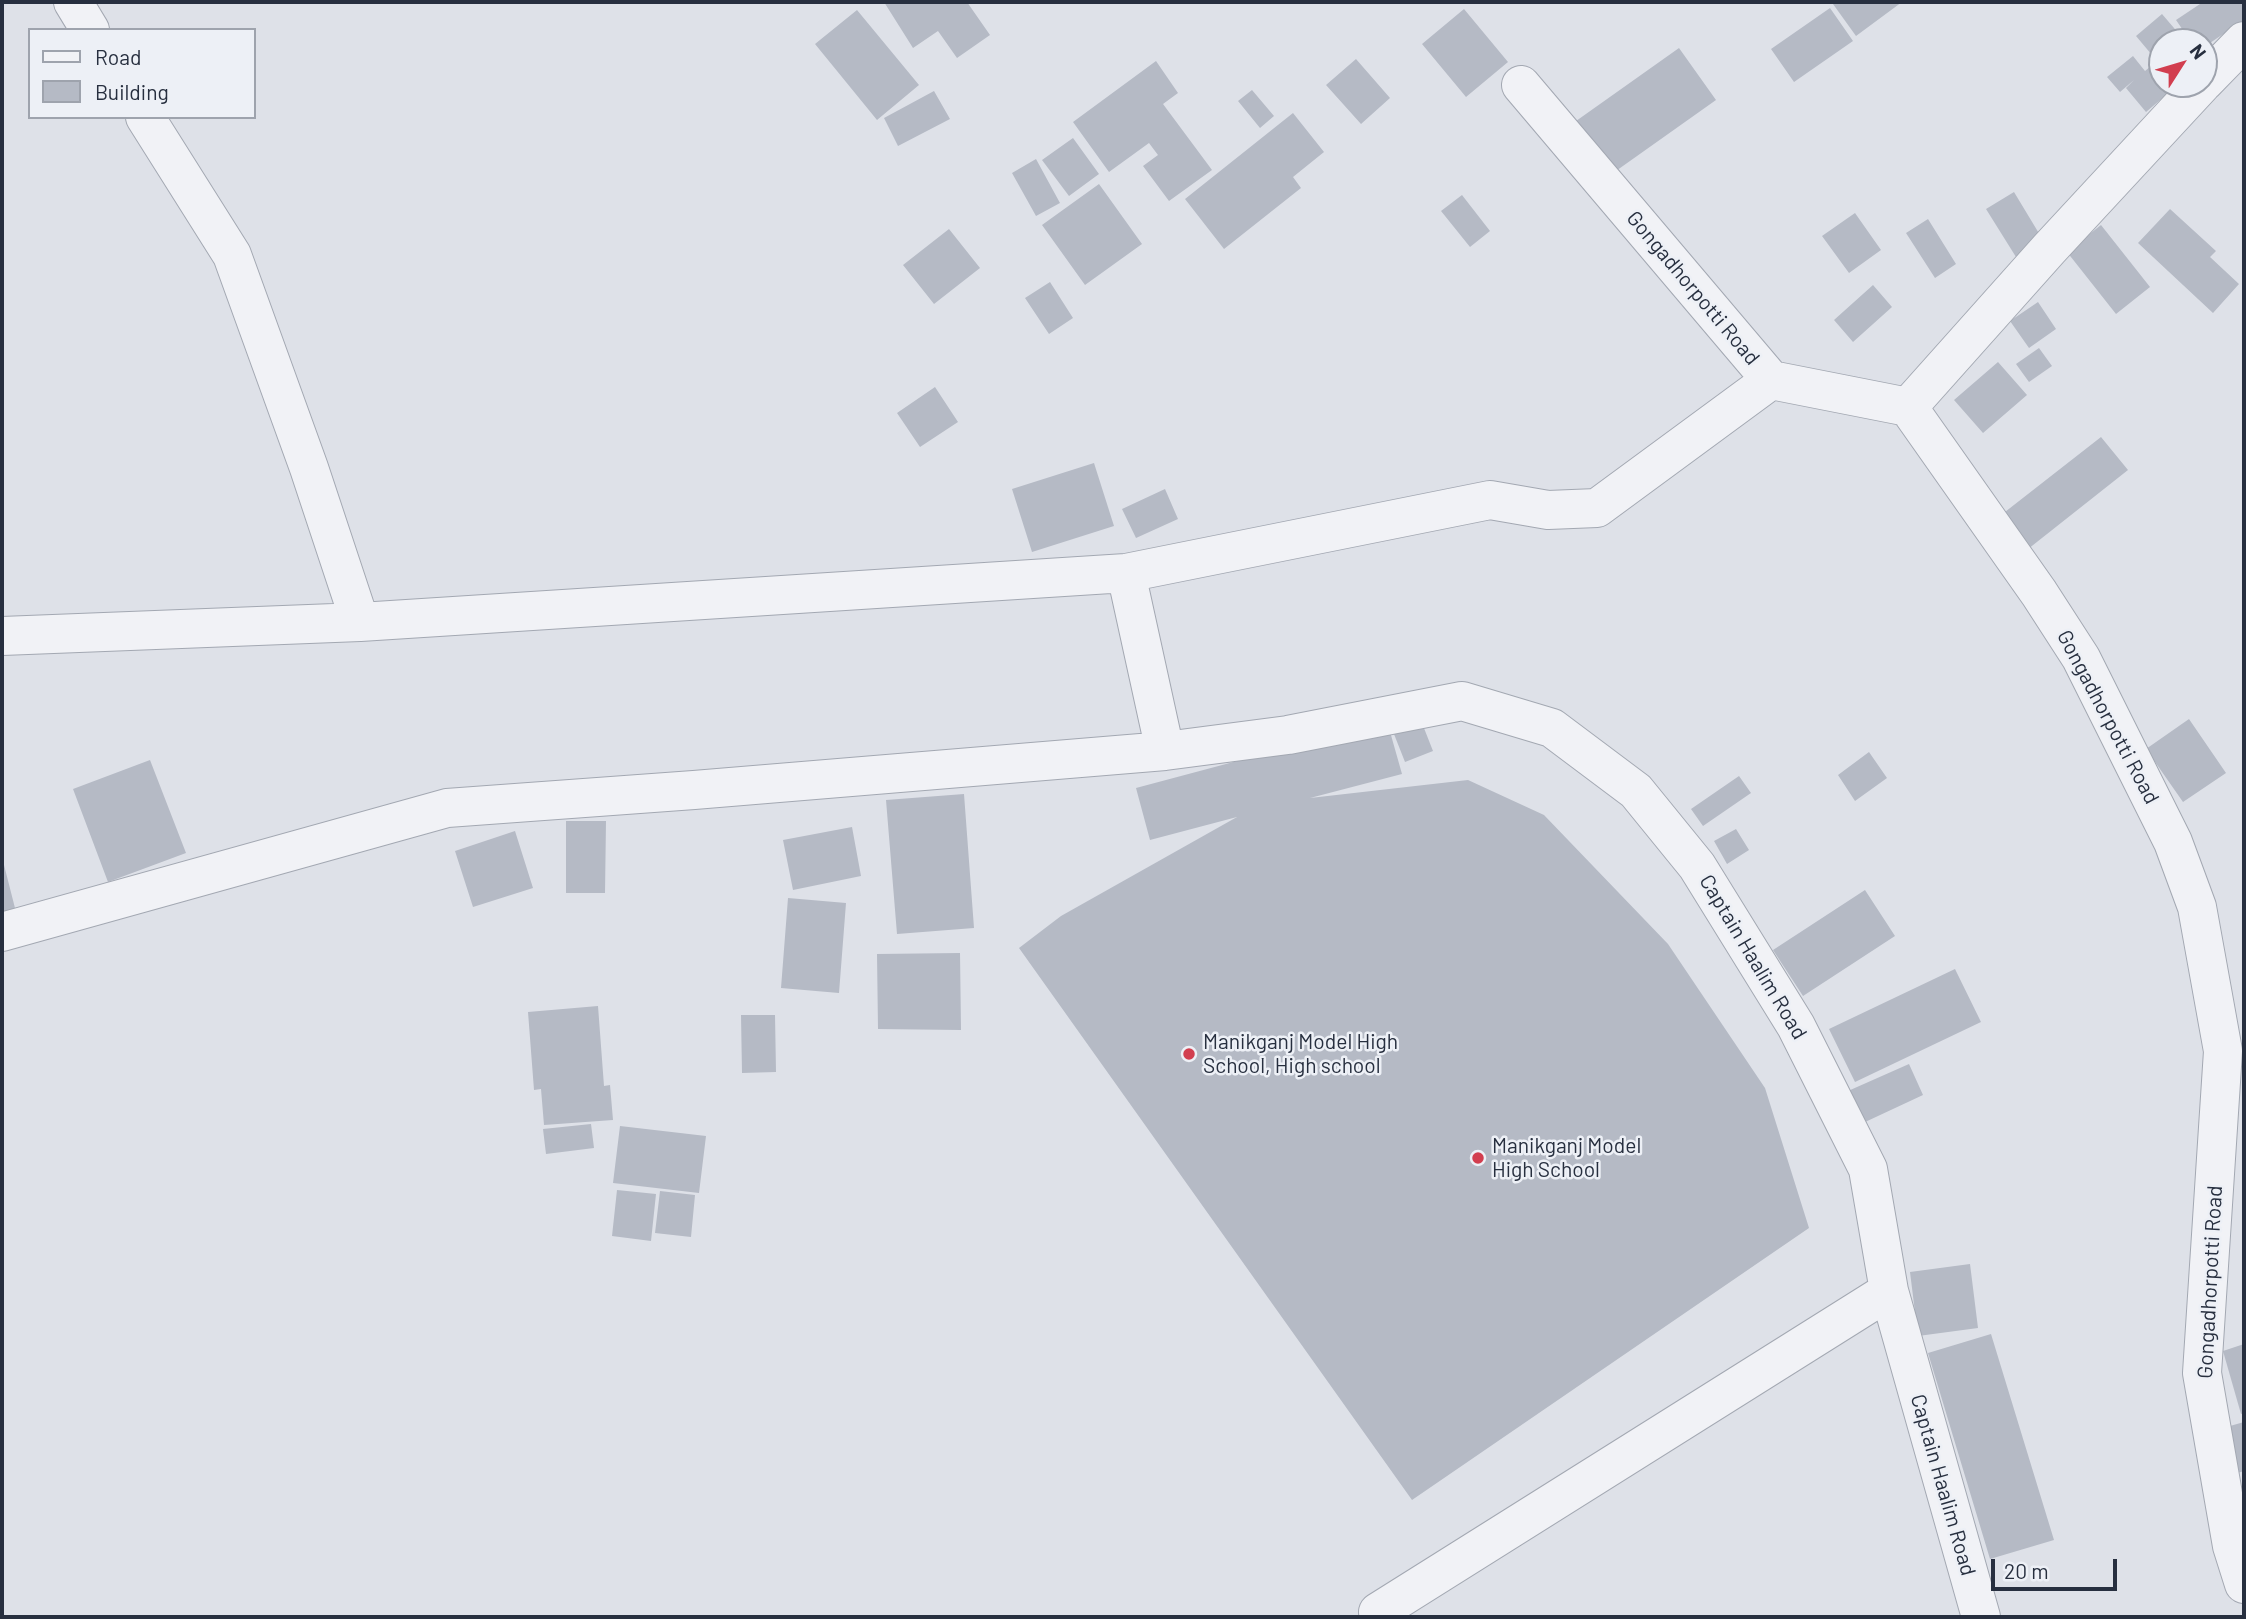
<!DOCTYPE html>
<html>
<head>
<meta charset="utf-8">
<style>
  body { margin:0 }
  #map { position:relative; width:2246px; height:1619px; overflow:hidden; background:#dee1e8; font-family:Barlow,sans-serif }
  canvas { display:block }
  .frame { position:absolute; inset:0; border:4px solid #272f3f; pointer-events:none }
  .legend { position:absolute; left:28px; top:28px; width:228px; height:91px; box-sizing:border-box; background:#edf0f6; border:2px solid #9ea3ad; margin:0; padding:9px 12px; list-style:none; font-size:21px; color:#272f3f }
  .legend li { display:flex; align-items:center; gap:14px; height:35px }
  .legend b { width:35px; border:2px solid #9ea3ad }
  .north { position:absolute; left:2148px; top:28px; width:70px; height:70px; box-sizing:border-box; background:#edf0f6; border:2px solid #9ea3ad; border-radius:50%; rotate:53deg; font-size:19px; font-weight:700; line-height:28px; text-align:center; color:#272f3f }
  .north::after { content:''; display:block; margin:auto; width:24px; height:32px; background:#d23e4f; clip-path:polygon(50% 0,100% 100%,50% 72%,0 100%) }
  .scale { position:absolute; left:1991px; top:1559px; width:126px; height:32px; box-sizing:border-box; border:4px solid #272f3f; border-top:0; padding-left:9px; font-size:21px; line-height:24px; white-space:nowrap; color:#272f3f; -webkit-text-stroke:5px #edf0f6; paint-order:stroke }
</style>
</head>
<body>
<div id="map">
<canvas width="2246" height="1619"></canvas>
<div class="frame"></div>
<ul class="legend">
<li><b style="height:9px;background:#f1f2f6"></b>Road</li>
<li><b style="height:19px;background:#b5bac5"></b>Building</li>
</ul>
<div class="north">N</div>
<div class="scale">20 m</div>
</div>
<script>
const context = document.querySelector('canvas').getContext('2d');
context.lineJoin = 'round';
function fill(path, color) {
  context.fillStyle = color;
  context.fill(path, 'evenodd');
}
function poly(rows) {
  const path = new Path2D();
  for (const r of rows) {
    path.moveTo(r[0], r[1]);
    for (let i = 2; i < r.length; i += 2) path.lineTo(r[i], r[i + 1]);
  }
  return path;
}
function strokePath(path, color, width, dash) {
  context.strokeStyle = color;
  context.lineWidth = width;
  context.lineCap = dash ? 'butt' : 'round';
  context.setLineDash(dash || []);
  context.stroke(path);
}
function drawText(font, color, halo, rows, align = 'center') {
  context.font = font + ' Barlow,sans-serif';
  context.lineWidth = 5;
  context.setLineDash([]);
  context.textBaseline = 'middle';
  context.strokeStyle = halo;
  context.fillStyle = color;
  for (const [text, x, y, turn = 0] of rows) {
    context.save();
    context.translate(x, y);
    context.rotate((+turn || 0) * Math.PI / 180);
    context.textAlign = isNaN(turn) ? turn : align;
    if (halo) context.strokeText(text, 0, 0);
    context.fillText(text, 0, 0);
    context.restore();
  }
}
fill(poly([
  [884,2,967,2,990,35,957,58,938,31,913,48],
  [1836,2,1902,2,1856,36,1833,4],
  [2203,2,2244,2,2244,20,2204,47,2204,42,2191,42,2176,20],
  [1830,8,1853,41,1794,82,1771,49],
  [1464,9,1508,62,1466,97,1422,44],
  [857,10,919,85,877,120,815,44],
  [2162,14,2186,42,2162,42,2162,84,2179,84,2146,112,2126,88,2134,80,2120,92,2107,77,2133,56,2145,71,2157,61,2136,36],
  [1679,48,1716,100,1606,178,1569,126],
  [1356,59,1390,98,1361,124,1326,85],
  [1156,61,1178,93,1163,104,1212,170,1169,201,1143,166,1158,155,1149,143,1109,172,1073,122],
  [1252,90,1274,116,1260,128,1238,101],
  [934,91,950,119,898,146,884,118],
  [1293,113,1324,152,1293,177,1301,188,1224,249,1185,199],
  [1073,138,1099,174,1069,196,1042,160],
  [1036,159,1060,203,1036,216,1012,173],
  [1099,184,1142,244,1085,285,1042,225],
  [2014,192,2043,240,2016,257,1986,209],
  [1462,195,1490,231,1470,247,1441,211],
  [2170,209,2216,251,2210,257,2239,284,2213,313,2138,243],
  [1855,213,1881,250,1849,273,1822,236],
  [1928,219,1956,264,1935,278,1906,233],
  [2101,225,2150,287,2116,314,2067,252],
  [949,229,980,268,934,304,903,265],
  [1050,282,1073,318,1049,334,1025,298],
  [1873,285,1892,307,1853,342,1834,320],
  [2038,302,2056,329,2029,348,2010,321],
  [2039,348,2052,366,2029,382,2016,364],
  [1998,362,2027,395,1983,433,1954,400],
  [935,387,958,422,920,447,897,413],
  [2101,437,2128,470,2023,553,1996,519],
  [1094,463,1114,526,1032,552,1012,489],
  [1165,489,1178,519,1136,538,1122,509],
  [1420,718,1433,751,1405,762,1392,729],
  [2189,719,2226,773,2183,802,2146,749],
  [1387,721,1402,774,1310,798,1468,780,1544,815,1668,944,1765,1088,1809,1228,1412,1500,1019,948,1061,916,1237,817,1150,840,1136,788],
  [1869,752,1887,778,1855,801,1838,775],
  [150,760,186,853,108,882,73,789],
  [1739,776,1751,793,1703,826,1691,809],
  [964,794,974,928,897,934,886,800],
  [566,821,606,821,605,893,566,893],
  [852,827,861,876,793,890,783,840],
  [1736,829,1749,850,1727,864,1714,841],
  [515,831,533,888,473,907,455,851],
  [3,861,16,912,2,916,2,862],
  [1865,890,1895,936,1803,996,1773,950],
  [788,898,846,903,839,993,781,988],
  [960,953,961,1030,878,1029,877,954],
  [1955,969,1981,1022,1855,1082,1829,1029],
  [598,1006,604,1086,610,1085,613,1120,544,1125,541,1089,534,1090,528,1012],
  [741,1015,775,1015,776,1072,742,1073],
  [1909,1064,1923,1095,1863,1123,1848,1091],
  [591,1124,594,1148,546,1154,543,1129],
  [620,1126,706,1136,699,1193,613,1183],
  [617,1190,656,1194,651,1241,612,1236],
  [660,1191,695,1195,691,1237,655,1233],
  [1970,1264,1978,1328,1918,1336,1910,1272],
  [1991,1334,2054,1540,1990,1559,1928,1353],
  [2244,1344,2244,1413,2241,1414,2223,1351],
  [2244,1422,2244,1471,2231,1475,2216,1430]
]), '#b5bac5');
const minor = poly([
  [73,2,90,30],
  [2204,82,2244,41],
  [1521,85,1771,380,1908,407,2039,593,2081,658,2173,842,2197,907,2223,1051,2202,1373,2232,1546,2244,1584],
  [145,117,232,255,309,468,360,622],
  [1908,407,2049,249,2202,84],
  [1126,573,1165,751],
  [2,636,360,622,1126,573,1490,500,1548,510,1597,508,1771,380],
  [2,932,447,808,694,790,1165,751,1288,735,1462,701,1552,728,1636,791,1697,866,1796,1026,1868,1169,1889,1291,1981,1617],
  [1378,1612,1889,1291]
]);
strokePath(minor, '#a3a8b2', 40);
strokePath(minor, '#f1f2f6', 38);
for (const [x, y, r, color] of [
  [1189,1054,7,"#d23e4f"],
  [1478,1158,7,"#d23e4f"]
]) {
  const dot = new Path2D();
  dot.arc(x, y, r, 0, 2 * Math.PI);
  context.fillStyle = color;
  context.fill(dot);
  strokePath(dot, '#edf0f6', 2.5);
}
drawText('21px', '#272f3f', '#edf0f6', [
  ["Gongadhorpotti Road",1693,288,50],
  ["Gongadhorpotti Road",2108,717,62],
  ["Captain Haalim Road",1753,957,59],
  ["Gongadhorpotti Road",2210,1282,-87],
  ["Captain Haalim Road",1943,1485,74]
]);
drawText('21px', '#272f3f', '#edf0f6', [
  ["Manikganj Model High",1203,1042],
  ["School, High school",1203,1066],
  ["Manikganj Model",1492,1146],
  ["High School",1492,1170]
], 'left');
</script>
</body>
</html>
